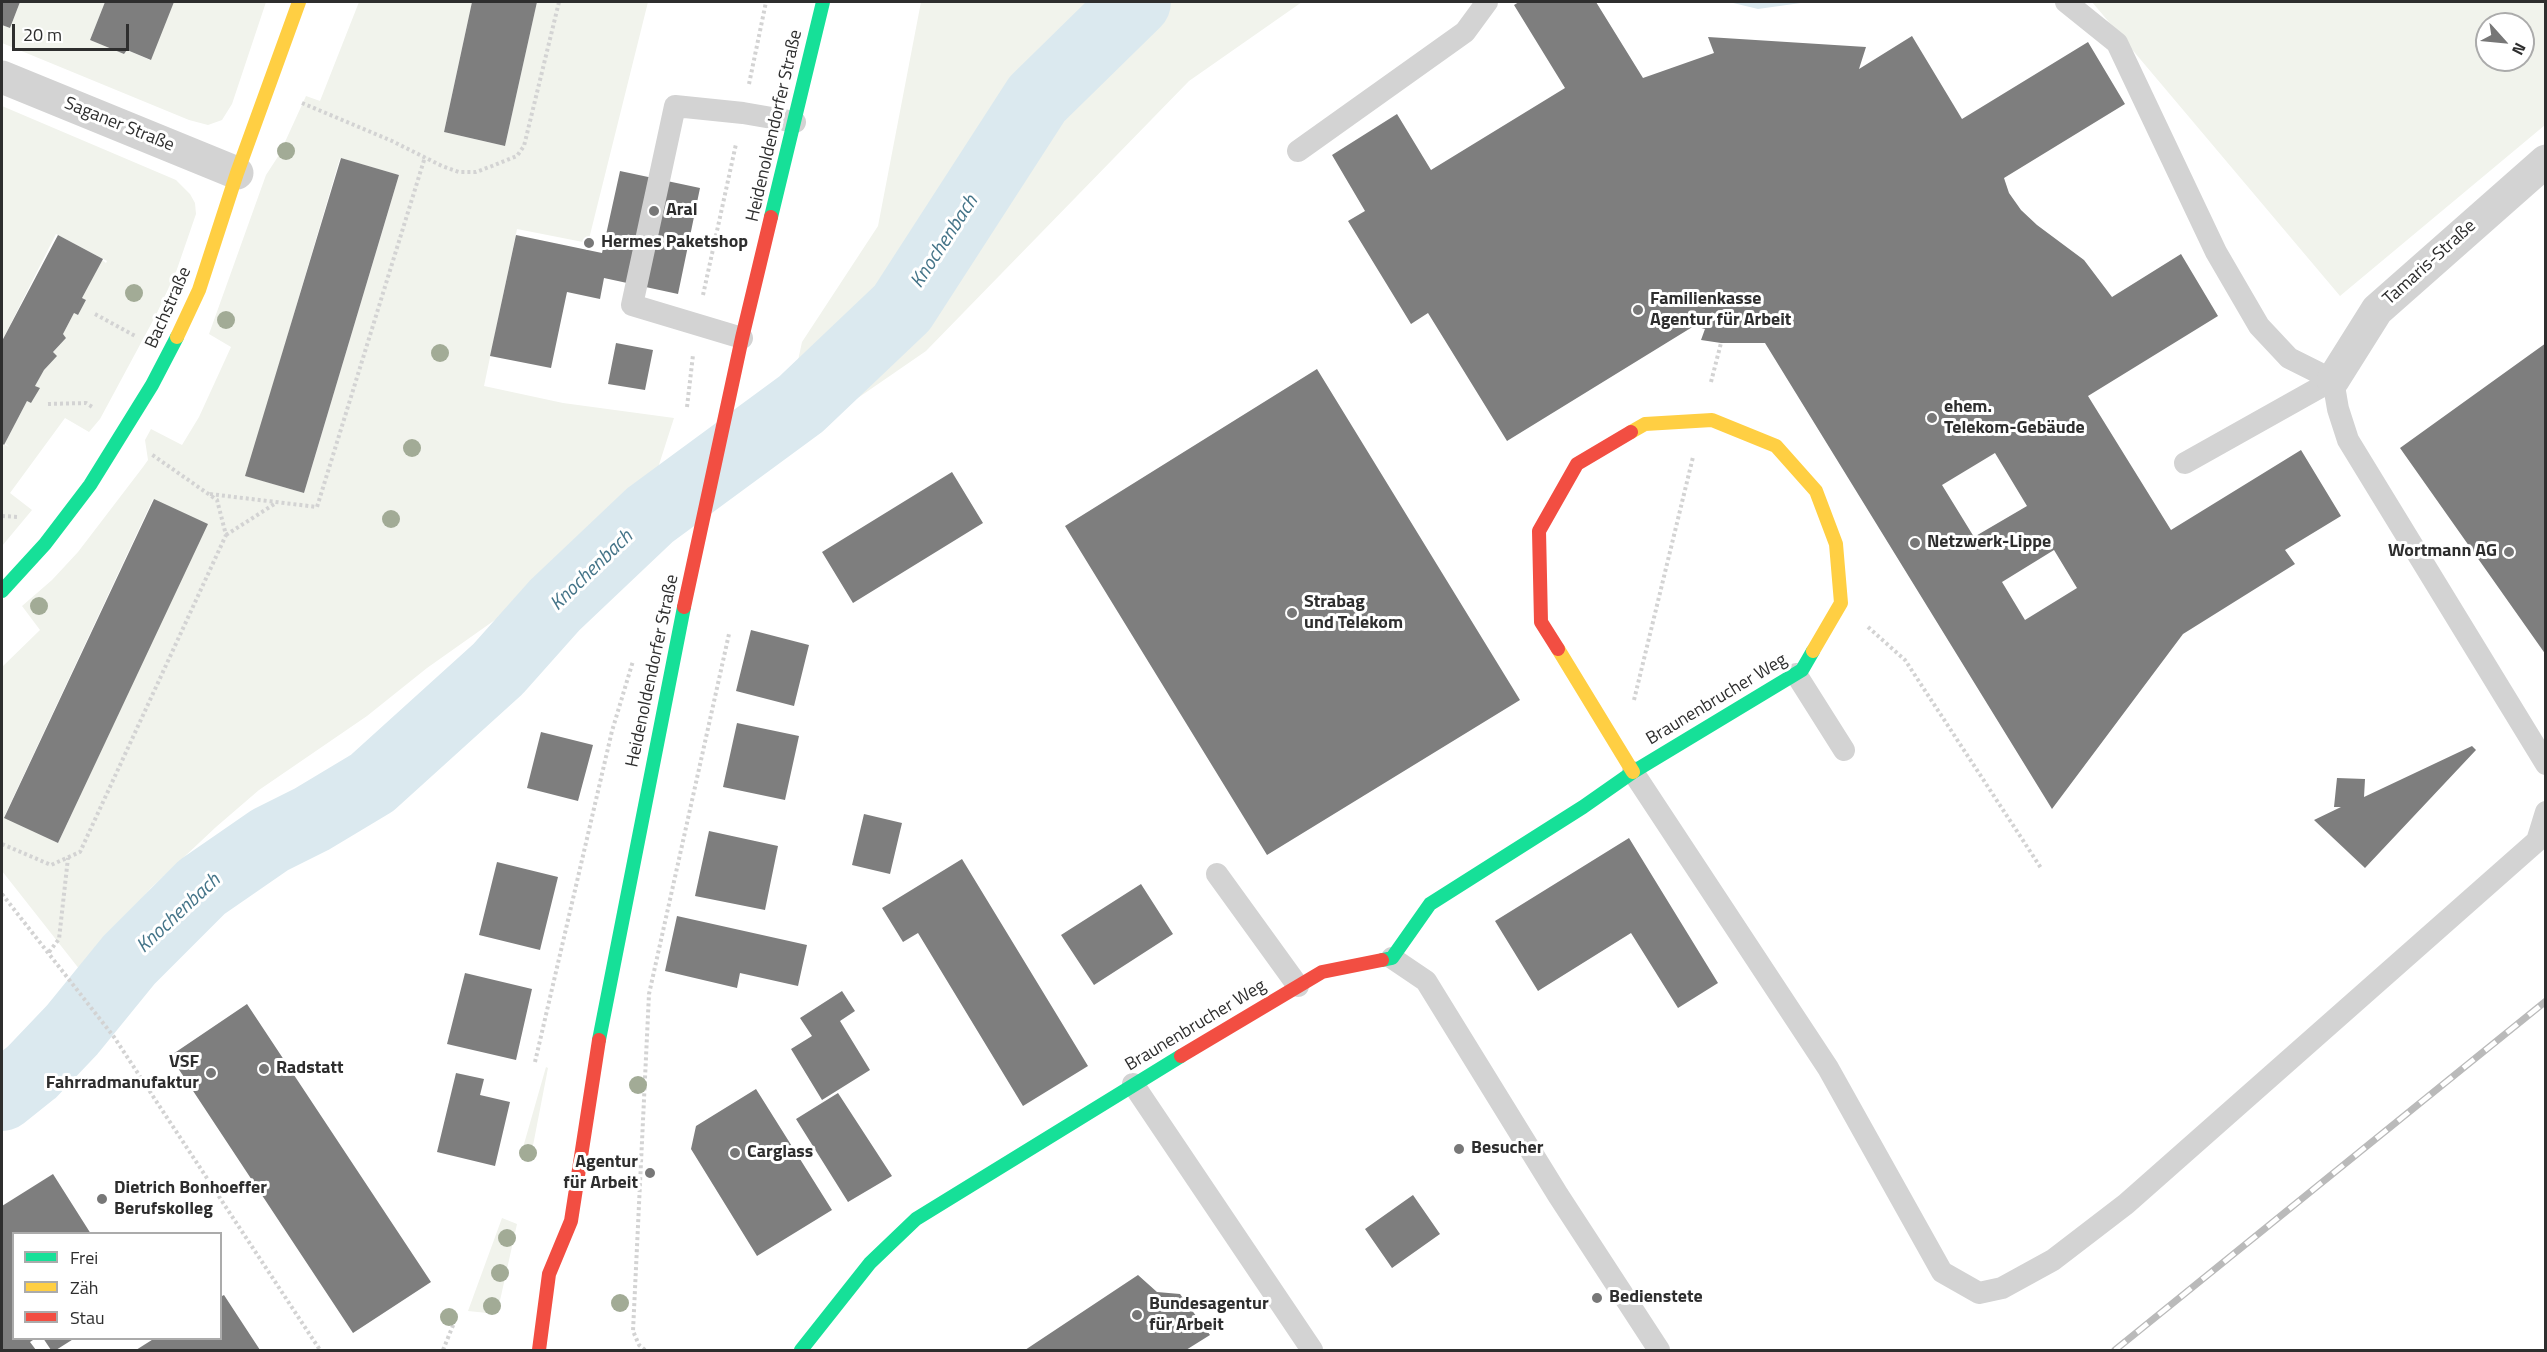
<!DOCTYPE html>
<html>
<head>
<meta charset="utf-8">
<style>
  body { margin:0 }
  #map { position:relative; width:2547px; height:1352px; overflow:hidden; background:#fff; font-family:"Titillium Web",sans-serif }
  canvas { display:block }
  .frame { position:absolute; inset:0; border:3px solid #2e2e2e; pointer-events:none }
  .legend { position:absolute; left:12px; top:1232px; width:210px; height:108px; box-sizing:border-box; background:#fff; border:2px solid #ababab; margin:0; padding:8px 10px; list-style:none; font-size:18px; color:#2e2e2e }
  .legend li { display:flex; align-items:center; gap:12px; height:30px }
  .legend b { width:30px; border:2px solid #ababab }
  .north { position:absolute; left:2475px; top:12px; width:60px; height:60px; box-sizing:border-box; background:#fff; border:2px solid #ababab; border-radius:50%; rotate:117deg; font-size:16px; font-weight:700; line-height:24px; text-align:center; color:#2e2e2e }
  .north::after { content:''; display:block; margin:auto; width:21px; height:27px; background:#777; clip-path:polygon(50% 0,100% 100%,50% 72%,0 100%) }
  .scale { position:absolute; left:12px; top:24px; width:117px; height:27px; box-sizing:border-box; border:3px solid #2e2e2e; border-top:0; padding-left:8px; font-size:18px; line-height:21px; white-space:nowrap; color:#2e2e2e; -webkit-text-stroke:4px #fff; paint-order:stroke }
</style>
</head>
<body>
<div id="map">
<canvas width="2547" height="1352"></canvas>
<div class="frame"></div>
<ul class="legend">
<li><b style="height:8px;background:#16e098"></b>Frei</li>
<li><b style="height:8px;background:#ffcf43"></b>Zäh</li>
<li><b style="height:8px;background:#f24e42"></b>Stau</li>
</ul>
<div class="north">N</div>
<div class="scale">20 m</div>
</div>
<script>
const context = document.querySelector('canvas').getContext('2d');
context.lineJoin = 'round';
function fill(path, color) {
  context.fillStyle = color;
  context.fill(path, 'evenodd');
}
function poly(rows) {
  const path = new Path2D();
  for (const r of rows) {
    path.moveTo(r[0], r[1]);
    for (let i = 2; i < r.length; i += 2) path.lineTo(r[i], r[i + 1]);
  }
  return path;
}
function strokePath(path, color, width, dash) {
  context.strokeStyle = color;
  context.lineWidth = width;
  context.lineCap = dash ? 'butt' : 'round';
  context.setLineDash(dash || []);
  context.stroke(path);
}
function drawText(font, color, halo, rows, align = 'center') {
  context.font = font + ' "Titillium Web",sans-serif';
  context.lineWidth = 6;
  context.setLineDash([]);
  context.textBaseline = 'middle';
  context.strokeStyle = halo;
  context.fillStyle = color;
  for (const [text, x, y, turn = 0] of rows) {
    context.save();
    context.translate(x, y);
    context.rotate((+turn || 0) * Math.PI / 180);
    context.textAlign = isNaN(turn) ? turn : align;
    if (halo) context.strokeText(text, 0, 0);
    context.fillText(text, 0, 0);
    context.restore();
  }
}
fill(poly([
  [20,2,105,2,90,40,124,54,127,50,150,60,174,2,266,2,232,104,222,120,208,125,189,120,2,43,2,25,10,28],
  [359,2,472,2,444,132,505,146,537,2,648,2,588,243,517,229,484,386,563,403,674,418,657,471,526,598,427,668,367,716,259,790,216,827,151,888,80,970,2,871,2,667,40,630,22,606,52,580,78,552,143,467,148,460,145,440,151,429,182,445,199,417,231,347,209,334,266,175,279,155,306,96,320,101],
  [340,158,399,175,304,493,246,476],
  [153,499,207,524,58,843,4,817],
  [921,2,1302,2,1189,81,926,351,778,453,802,342,878,226],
  [2092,2,2545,2,2545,125,2340,296],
  [2487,24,2523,24,2523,60,2487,60],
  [2,106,176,180,190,194,195,203,196,214,176,272,156,315,100,419,89,432,65,418,10,493,32,510,2,546,2,443,9,447,5,443,27,401,31,403,39,388,35,386,44,370,56,356,53,352,66,338,63,334,74,313,78,315,86,300,82,298,102,260,106,263,107,261,56,234,2,341],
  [546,1067,548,1068,530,1161,520,1158],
  [502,1218,517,1224,497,1314,468,1311]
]), '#f1f3ec');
fill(poly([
  [1729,2,1808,2,1758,9]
]), '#dbe9ef');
strokePath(poly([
  [2,1096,32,1072,72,1030,129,960,202,887,270,840,312,819,372,783,498,669,555,605,650,515,801,404,902,308,1037,99,1136,2]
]), '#dbe9ef', 70);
fill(poly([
  [2,2,20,2,10,28,2,25],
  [105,2,174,2,151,60,127,50,124,54,90,40],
  [472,2,537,2,505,146,444,132],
  [1519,2,1596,2,1643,78,1714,53,1708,37,1866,47,1859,69,1912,36,1962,119,2088,42,2125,104,2004,178,2009,193,2021,210,2037,225,2084,260,2112,297,2181,254,2218,316,2088,396,2171,530,2301,450,2341,516,2285,550,2295,564,2183,634,2052,809,1765,343,1721,343,1701,340,1705,329,1694,326,1507,441,1428,313,1411,324,1348,221,1365,211,1332,155,1397,114,1431,170,1565,88,1514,5],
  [1995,453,2027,506,1974,537,1942,485],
  [2054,550,2077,588,2025,620,2002,582],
  [341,158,399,175,304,493,245,476],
  [620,171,700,188,678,294,604,278,600,299,567,292,551,368,490,356,516,235,602,253],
  [58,235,103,259,82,298,86,300,78,315,74,313,63,334,66,338,53,352,57,356,44,370,35,386,40,388,31,403,27,401,4,445,2,443,2,341],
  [616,343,653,350,645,390,608,384],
  [2546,343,2546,655,2400,448],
  [1317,369,1520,700,1267,855,1065,526],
  [952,472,983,523,853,603,822,552],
  [154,499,208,524,58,843,4,818],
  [751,630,809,645,794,706,736,691],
  [737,723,799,736,785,800,723,787],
  [541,732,593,745,578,801,527,788],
  [2472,746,2476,750,2365,868,2314,820,2341,807,2334,807,2337,778,2365,779,2364,797],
  [864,814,902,823,890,874,852,865],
  [709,831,778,846,765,910,695,896],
  [1629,838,1718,983,1678,1008,1631,933,1538,991,1495,921],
  [962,859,1088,1066,1023,1106,918,933,903,942,882,908],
  [497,862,558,877,540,950,479,935],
  [1141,884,1173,934,1094,985,1061,935],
  [677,916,807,945,798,986,740,973,737,988,665,971],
  [465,973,532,989,516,1060,447,1044],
  [842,991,855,1011,840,1021,870,1070,822,1100,791,1049,812,1036,800,1018],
  [247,1004,431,1282,353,1333,170,1056],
  [456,1073,484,1079,480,1095,510,1102,495,1166,437,1152],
  [756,1089,832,1210,757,1256,691,1149,696,1126],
  [838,1093,892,1176,848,1202,796,1119],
  [53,1174,91,1234,14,1234,14,1338,36,1338,30,1342,36,1350,2,1350,2,1206],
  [1413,1195,1440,1234,1392,1268,1365,1229],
  [1138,1275,1157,1292,1180,1294,1210,1335,1186,1350,1025,1350],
  [224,1295,260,1350,136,1350,155,1338,220,1338,220,1297],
  [43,1338,75,1338,56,1350,51,1350]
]), '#7e7e7e');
strokePath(poly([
  [749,84,766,2],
  [302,103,392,141,442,166,459,172,476,172,492,166,517,156,524,146,559,2],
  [703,295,736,144],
  [95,314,137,337],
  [1711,382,1721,343],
  [48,404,86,403,94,408],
  [687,407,693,355],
  [210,494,317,507,425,157],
  [2,516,19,517],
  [226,535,276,503],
  [1868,627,1905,660,2041,868],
  [1634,700,1693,457],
  [2,844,51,865,80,852,226,535,217,500,151,454],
  [2,894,114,1037,320,1350],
  [49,952,59,939,68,858],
  [535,1062,612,731,633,661],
  [443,1350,454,1323],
  [645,1350,639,1345,633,1331,649,994,729,634]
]), '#d3d3d3', 4, [3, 3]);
strokePath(poly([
  [2066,2,2117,43,2216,252,2259,326,2289,358,2333,380],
  [1298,151,1465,32,1487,2],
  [742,338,632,305,675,106,743,113,795,122],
  [2333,380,2338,409,2348,440,2546,764],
  [2185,463,2333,380],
  [1796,674,1844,750],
  [1633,772,1828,1068,1942,1272,1979,1293,2002,1288,2053,1260,2126,1204,2537,841,2546,812],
  [1217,874,1298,986],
  [1392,958,1426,981,1558,1195,1659,1350],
  [1133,1084,1312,1350]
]), '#d3d3d3', 22);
strokePath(poly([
  [2,77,237,173],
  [2333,380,2377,310,2546,161]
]), '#d3d3d3', 33);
strokePath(poly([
  [771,217,823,2],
  [2,591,45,544,90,485,152,385,177,337],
  [1382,960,1392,958,1430,904,1583,807,1633,772,1802,670,1813,651],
  [599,1040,684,607],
  [801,1350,870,1263,916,1219,1181,1056]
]), '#16e098', 14);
strokePath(poly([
  [177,337,199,290,237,173,299,2],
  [1631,432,1645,424,1712,420,1776,446,1816,491,1836,544,1841,603,1813,651],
  [1558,649,1633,772]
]), '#ffcf43', 14);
strokePath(poly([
  [684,607,742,338,771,217],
  [1558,649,1541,622,1539,531,1577,464,1631,432],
  [1181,1056,1322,972,1382,960],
  [539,1350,549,1274,571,1221,599,1040]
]), '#f24e42', 14);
const rail = poly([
  [2115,1350,2546,1001]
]);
strokePath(rail, '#bababa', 7);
strokePath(rail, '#fff', 4.5, [14]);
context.fillStyle = '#a2ab96';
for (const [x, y] of [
  [286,151],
  [134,293],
  [226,320],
  [440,353],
  [412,448],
  [391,519],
  [39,606],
  [638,1085],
  [528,1153],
  [507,1238],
  [500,1273],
  [620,1303],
  [492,1306],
  [449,1317]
]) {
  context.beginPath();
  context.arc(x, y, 9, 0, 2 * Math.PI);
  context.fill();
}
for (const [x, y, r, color] of [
  [654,211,6,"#777"],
  [589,243,6,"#777"],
  [1638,310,6,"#777"],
  [1932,418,6,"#777"],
  [1915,543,6,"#777"],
  [2509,552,6,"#777"],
  [1292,613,6,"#777"],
  [264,1069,6,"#777"],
  [211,1073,6,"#777"],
  [1459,1149,6,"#777"],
  [735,1153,6,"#777"],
  [650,1173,6,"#777"],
  [102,1199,6,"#777"],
  [1597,1298,6,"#777"],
  [1137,1315,6,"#777"]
]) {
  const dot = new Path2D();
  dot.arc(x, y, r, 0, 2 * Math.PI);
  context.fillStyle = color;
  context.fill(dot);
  strokePath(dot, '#fff', 2);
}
drawText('18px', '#2e2e2e', '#fff', [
  ["Saganer Straße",119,125,22],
  ["Heidenoldendorfer Straße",775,126,-77],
  ["Tamaris-Straße",2430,263,-42],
  ["Bachstraße",169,308,-66],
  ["Heidenoldendorfer Straße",653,671,-78],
  ["Braunenbrucher Weg",1717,700,-31],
  ["Braunenbrucher Weg",1196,1026,-31]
]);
drawText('bold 18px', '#2e2e2e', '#fff', [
  ["Aral",666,211],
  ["Hermes Paketshop",601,243],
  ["Familienkasse",1650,300],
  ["Agentur für Arbeit",1650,321],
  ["ehem.",1944,408],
  ["Telekom-Gebäude",1944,429],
  ["Netzwerk-Lippe",1927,543],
  ["Wortmann AG",2497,552,"right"],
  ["Strabag",1304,603],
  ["und Telekom",1304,624],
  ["VSF",199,1063,"right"],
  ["Fahrradmanufaktur",199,1084,"right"],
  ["Radstatt",276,1069],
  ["Besucher",1471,1149],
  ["Carglass",747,1153],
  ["Agentur",638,1163,"right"],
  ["für Arbeit",638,1184,"right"],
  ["Dietrich Bonhoeffer",114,1189],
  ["Berufskolleg",114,1210],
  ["Bedienstete",1609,1298],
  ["Bundesagentur",1149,1305],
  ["für Arbeit",1149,1326]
], 'left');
drawText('italic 20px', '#447488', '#fff', [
  ["Knochenbach",945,242,-57],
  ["Knochenbach",592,571,-44],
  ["Knochenbach",179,914,-43]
]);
</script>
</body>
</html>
